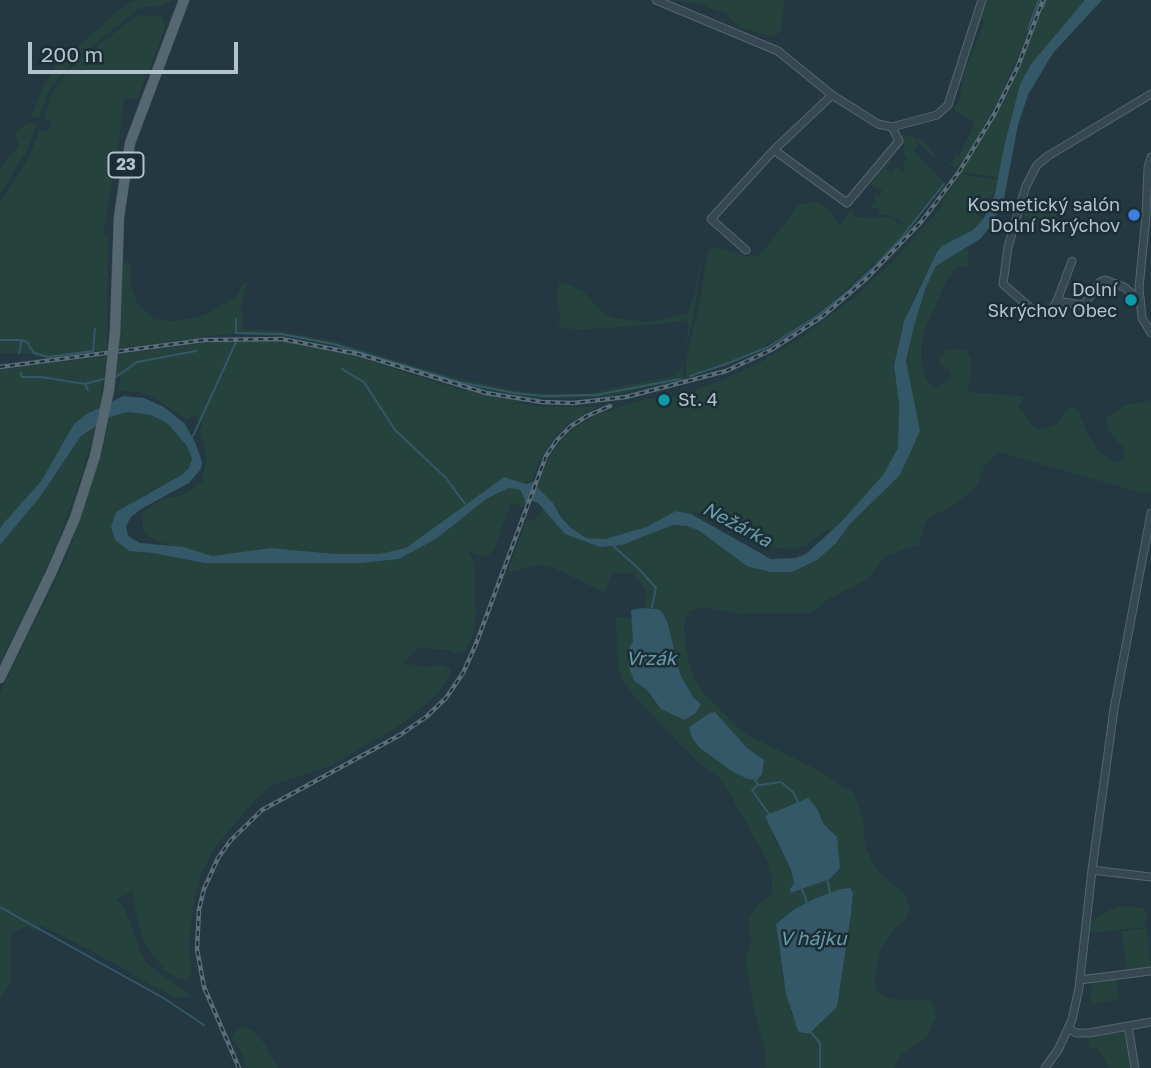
<!DOCTYPE html>
<html>
<head>
<meta charset="utf-8">
<style>
  body { margin:0 }
  #map { position:relative; width:1151px; height:1068px; overflow:hidden; background:#233841; font-family:"Golos Text",sans-serif }
  canvas { display:block }
  .scale { position:absolute; left:28px; top:42px; width:210px; height:32px; box-sizing:border-box; border:4px solid #b3c3cb; border-top:0; padding-left:9px; font-size:21px; line-height:24px; white-space:nowrap; color:#b3c3cb; -webkit-text-stroke:5px #1c2e35; paint-order:stroke }
</style>
</head>
<body>
<div id="map">
<canvas width="1151" height="1068"></canvas>
<div class="scale">200 m</div>
</div>
<script>
const context = document.querySelector('canvas').getContext('2d');
context.lineJoin = 'round';
function fill(path, color) {
  context.fillStyle = color;
  context.fill(path, 'evenodd');
}
function poly(rows) {
  const path = new Path2D();
  for (const r of rows) {
    path.moveTo(r[0], r[1]);
    for (let i = 2; i < r.length; i += 2) path.lineTo(r[i], r[i + 1]);
  }
  return path;
}
function strokePath(path, color, width, dash) {
  context.strokeStyle = color;
  context.lineWidth = width;
  context.lineCap = dash ? 'butt' : 'round';
  context.setLineDash(dash || []);
  context.stroke(path);
}
function drawText(font, color, halo, rows, align = 'center') {
  context.font = font + ' "Golos Text",sans-serif';
  context.lineWidth = 5;
  context.setLineDash([]);
  context.textBaseline = 'middle';
  context.strokeStyle = halo;
  context.fillStyle = color;
  for (const [text, x, y, turn = 0] of rows) {
    context.save();
    context.translate(x, y);
    context.rotate((+turn || 0) * Math.PI / 180);
    context.textAlign = isNaN(turn) ? turn : align;
    if (halo) context.strokeText(text, 0, 0);
    context.fillText(text, 0, 0);
    context.restore();
  }
}
fill(poly([
  [143,0,174,0,160,6,139,8,73,61,49,90,39,118,31,116,45,83,55,67,119,10,133,1],
  [676,0,784,0,781,32,773,36,761,34,739,27,726,14,702,5],
  [987,0,1039,0,1021,49,999,99,978,137,957,169,940,157,951,163,956,155,959,156,975,122,955,111,954,108,959,102,964,74,985,22,981,17],
  [1045,0,1085,0,1031,64,1020,84,1004,147,999,178,962,172,1006,99],
  [137,15,161,16,166,26,137,99,125,98,105,225,102,233,108,236,107,350,48,358,35,357,34,354,0,353,0,203,30,155,40,129,47,132,52,121,44,119,52,93,59,83,76,63],
  [28,122,37,124,26,152,0,194,0,169,19,145,14,135],
  [903,134,924,142,929,147,939,162,916,141,915,142,918,146,913,150,944,183,902,237,876,265,874,263,832,302,792,331,748,355,686,377,686,360,701,297,708,251,712,247,716,247,749,257,758,255,764,251,798,205,817,201,828,209,839,225,850,212,854,212,853,216,867,218,893,217,899,226,901,221,892,215,879,215,879,209,870,208,876,200,874,199,877,193,880,195,883,191,870,184,887,160,891,163,886,169,891,174,896,167,903,172,905,170,902,166,907,158,903,155,905,147,901,139],
  [961,174,999,180,995,194,983,200,978,207,976,213,984,218,973,230,942,246,918,288,901,330,894,365,899,404,898,448,883,475,841,522,832,530,827,529,806,546,793,549,770,547,744,538,697,511,691,514,676,511,646,527,605,539,586,538,570,527,553,503,537,487,549,458,560,442,573,429,599,414,642,400,666,395,670,398,717,382,757,364,798,340,856,296,890,264,941,208,943,200],
  [1030,202,1058,212,1052,228,1024,217],
  [704,238,693,321,684,351,689,325,685,320,662,324,578,330,554,326,558,325,560,322,557,296,559,283,565,283,584,292,601,311,613,318,646,322,686,314,690,308,694,296],
  [968,249,969,266,957,267,947,279,924,332,921,347,921,362,927,381,936,388,941,385,951,376,950,371,942,366,938,358,947,350,966,349,972,362,968,392,1024,396,1018,409,1022,409,1032,425,1040,430,1055,425,1068,408,1074,408,1078,410,1088,434,1098,451,1115,463,1123,460,1125,454,1123,448,1108,430,1106,418,1125,405,1151,400,1151,491,1150,493,1142,493,998,452,984,467,978,484,973,490,954,505,930,517,925,524,919,545,888,555,881,560,869,578,829,599,810,613,737,614,704,607,692,610,687,614,684,627,688,662,695,680,704,693,744,733,810,766,853,792,862,815,866,848,870,857,878,871,905,894,910,909,906,919,892,932,880,950,875,980,876,990,888,999,931,1000,935,1007,936,1018,927,1037,901,1055,894,1068,766,1068,765,1049,755,1015,745,958,751,942,748,918,758,905,770,896,772,890,772,879,768,862,722,780,698,762,638,701,623,681,619,669,615,616,632,619,633,641,627,656,634,681,646,689,654,701,701,704,693,697,679,674,668,624,663,613,654,608,644,608,647,592,633,573,612,573,605,593,552,567,538,565,507,573,526,521,535,520,544,509,550,515,600,547,622,545,673,525,687,526,698,530,725,549,770,572,836,543,850,524,900,475,908,373,906,361,914,326,926,287,935,268,958,251],
  [715,712,747,748,764,760,740,775,713,757,689,727,710,713],
  [818,810,823,823,832,830,830,879,793,893,790,889,794,883,791,870,772,834],
  [840,889,853,893,837,1007,814,1030,791,1014,782,970,776,924,793,910],
  [131,262,131,287,139,306,155,319,171,321,194,318,210,312,237,296,242,284,250,281,246,286,241,305,244,330,271,330,334,341,444,375,518,391,556,395,588,393,672,376,680,371,683,356,683,380,606,397,542,399,478,388,358,350,291,337,226,334,119,348,123,263],
  [224,340,290,342,331,349,458,389,527,403,503,402,542,407,598,407,568,424,554,438,539,462,532,481,521,483,504,477,406,548,379,554,336,554,271,548,212,556,203,555,159,542,147,535,143,529,143,512,163,499,183,495,202,482,207,456,199,431,202,426,194,414,187,420,152,396,140,392,118,391,121,375,116,375,119,354],
  [106,356,99,408,74,424,42,481,0,529,0,370],
  [128,412,151,415,167,423,187,446,192,459,189,468,183,474,134,501,111,527,115,540,129,551,153,553,204,563,363,563,399,559,436,539,486,498,498,492,509,488,519,490,524,497,526,508,511,503,495,547,489,555,480,556,468,551,474,564,476,614,474,632,466,649,462,652,455,653,447,650,418,648,402,663,427,667,442,665,451,669,449,677,438,693,404,723,332,765,273,785,254,801,213,850,202,872,195,895,189,941,191,973,187,979,180,979,165,971,144,942,135,909,133,892,116,899,125,909,143,958,148,965,186,991,189,997,175,998,88,949,42,926,35,931,27,926,12,933,10,938,11,982,0,1000,0,693,66,559,101,458,110,417],
  [95,427,83,472,53,554,0,663,0,545,40,497,81,436],
  [1117,906,1145,908,1144,911,1147,912,1145,927,1090,933,1091,921],
  [1147,928,1151,967,1127,971,1121,931],
  [1116,979,1119,999,1091,1004,1091,987,1094,983],
  [242,1026,253,1031,265,1044,278,1068,245,1068,242,1052,232,1039,235,1032],
  [1119,1031,1125,1035,1130,1068,1109,1068,1097,1048,1091,1049,1088,1037]
]), '#25423d');
fill(poly([
  [1085,0,1102,0,1053,53,1028,95,1018,125,1004,198,991,226,980,239,936,266,926,287,914,326,906,361,920,431,900,475,850,524,836,543,817,560,792,572,770,572,747,566,698,530,687,526,673,525,622,545,600,547,565,534,538,503,532,501,526,508,524,497,520,490,509,488,486,499,436,539,399,559,363,563,204,563,153,553,129,551,115,540,111,527,116,512,183,474,189,468,192,459,187,446,167,423,151,415,128,412,110,417,81,436,40,497,0,545,0,529,3,524,42,480,74,424,87,414,123,396,144,398,164,407,185,424,195,442,202,462,201,469,189,483,141,509,131,517,126,526,128,536,140,543,183,547,212,556,271,548,336,554,379,554,406,548,504,477,526,484,538,480,537,487,553,503,561,517,570,527,586,538,605,539,646,527,676,511,691,514,771,559,795,558,806,554,841,522,883,475,898,448,899,404,894,365,904,321,937,252,942,246,973,230,984,218,995,194,1004,147,1020,84,1031,64],
  [644,608,658,609,663,613,668,624,680,674,693,697,701,704,696,713,684,720,661,709,646,689,634,681,628,664,629,649,633,641,631,610],
  [715,712,747,748,764,760,762,774,757,780,748,779,733,772,700,748,692,738,689,727,710,713],
  [808,798,818,810,823,823,837,837,840,868,830,879,791,893,790,889,794,883,791,870,765,816],
  [850,888,853,893,851,914,837,1007,810,1033,803,1033,798,1031,786,994,776,924,793,910,814,899,840,889]
]), '#345867');
strokePath(poly([
  [1043,8,1046,0],
  [1028,29,1039,0],
  [877,264,902,237,944,184],
  [853,286,876,265],
  [236,319,236,332],
  [236,333,281,334,333,344,459,382,514,393,543,396,596,395,680,379],
  [0,340,20,340],
  [19,353,22,340,27,342,34,353,48,357,93,351,95,329],
  [342,369,364,382,395,430,446,478,465,504],
  [21,373,22,377,41,377,85,384,88,390],
  [690,376,726,364,768,347,818,315,852,288],
  [116,377,137,362,196,351],
  [85,384,107,378],
  [193,436,236,342],
  [611,544,639,569,656,588,652,607],
  [755,780,758,785,752,790,769,814],
  [760,785,781,782,793,792,799,804],
  [827,878,830,893],
  [802,889,807,903],
  [0,907,165,999,204,1025],
  [810,1031,820,1043,820,1068]
]), '#345867', 2);
const minor = poly([
  [656,0,778,51,832,95,878,124,892,127,937,115,948,105,982,0],
  [832,95,774,150,847,203,899,141,892,127],
  [1151,157,1148,168,1146,216,1139,288,1142,318,1151,333],
  [746,250,711,219,774,150],
  [1140,300,1124,287,1105,280,1100,282,1086,302,1081,305,1057,301,1050,312,1043,314,1035,312,1003,284,1008,247,1026,186,1037,165,1048,156,1151,94],
  [1057,301,1072,261],
  [1092,870,1151,877],
  [1080,980,1151,971],
  [1128,1026,1135,1068],
  [1068,1028,1076,1033,1089,1033,1151,1022],
  [1045,1068,1058,1050,1072,1020,1079,988,1092,870,1114,709,1151,513]
]);
const major = poly([
  [115,332,119,217,130,143,184,0],
  [0,678,52,571,75,518,95,456]
]);
strokePath(minor, '#55666e', 9);
strokePath(major, '#43555c', 11);
strokePath(minor, '#374950', 7);
strokePath(major, '#556870', 10);
const rail = poly([
  [0,367,204,340,282,339,358,354,486,393,542,402,573,403,626,397,726,371,771,350,823,316,867,278,922,221,959,172,995,113,1018,66,1043,0],
  [239,1068,204,987,197,949,199,909,204,889,218,858,231,840,262,810,400,735,426,717,446,698,463,673,476,644,546,456,557,440,571,426,587,416,610,406]
]);
strokePath(rail, '#596e78', 4.5);
strokePath(rail, '#1c2e35', 2, [5]);
const majorBridge = poly([
  [95,456,109,390,115,332]
]);
strokePath(majorBridge, '#43555c', 11, []);
strokePath(majorBridge, '#556870', 10);
for (const [x, y, r, color] of [
  [1134,215,7,"#3f7fe0"],
  [1131,300,7,"#0f9aa8"],
  [664,400,7,"#0f9aa8"]
]) {
  const dot = new Path2D();
  dot.arc(x, y, r, 0, 2 * Math.PI);
  context.fillStyle = color;
  context.fill(dot);
  strokePath(dot, '#1c2e35', 2.5);
}
for (const [x, y, w] of [
  [126,165,35]
]) {
  const box = new Path2D();
  box.roundRect(x - w / 2, y - 12.5, w, 25, 5);
  context.fillStyle = '#1c2e35';
  context.fill(box);
  strokePath(box, '#b3c3cb', 2);
}
drawText('bold 16px', '#b3c3cb', null, [
  ["23",126,165]
]);
drawText('18px', '#b3c3cb', '#1c2e35', [
  ["Kosmetický salón",1120,205],
  ["Dolní Skrýchov",1120,226],
  ["Dolní",1117,290],
  ["Skrýchov Obec",1117,311],
  ["St. 4",678,400,"left"]
], 'right');
drawText('italic 19px', '#6a9aac', '#1c2e35', [
  ["Nežárka",737,525,28],
  ["Vrzák",651,659],
  ["V hájku",813,939]
]);
</script>
</body>
</html>
